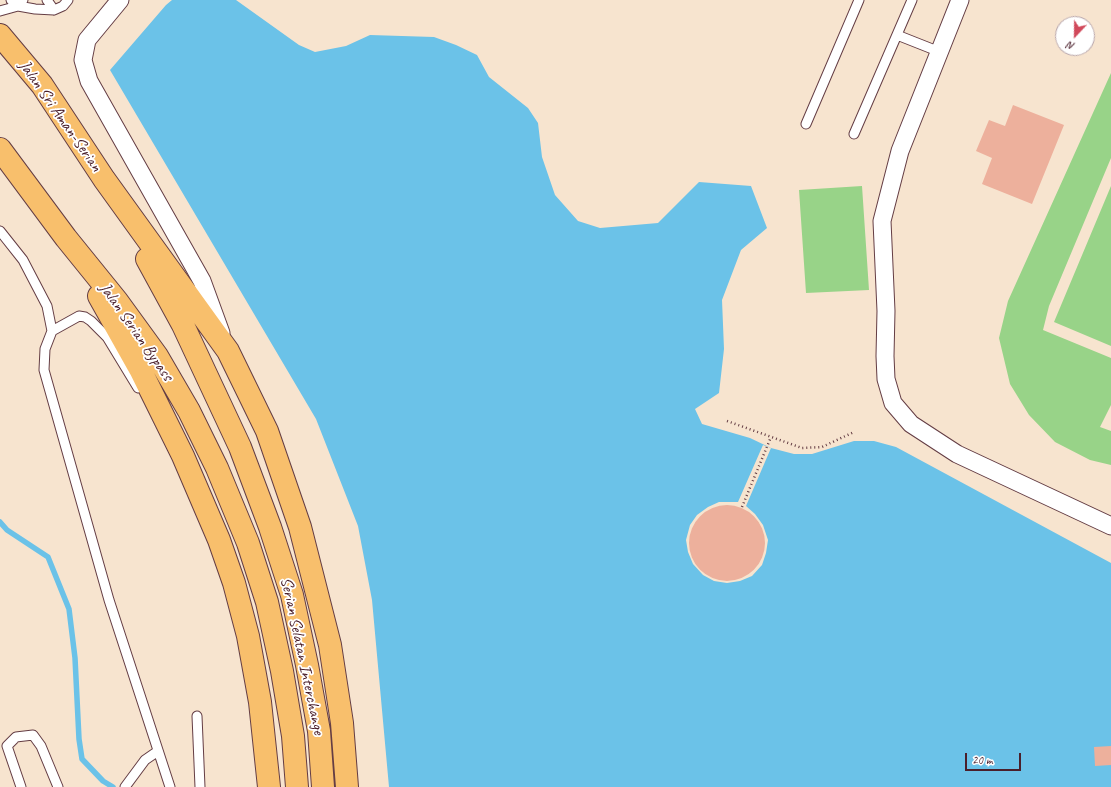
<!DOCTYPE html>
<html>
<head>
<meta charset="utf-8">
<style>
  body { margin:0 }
  #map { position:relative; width:1111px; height:787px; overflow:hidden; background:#f7e4cf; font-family:Caveat,sans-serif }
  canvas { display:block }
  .north { position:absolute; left:1055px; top:16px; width:40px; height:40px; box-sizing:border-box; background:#fff; border:1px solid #b7a5aa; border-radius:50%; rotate:202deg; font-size:11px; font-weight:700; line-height:16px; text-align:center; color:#4a1f2b }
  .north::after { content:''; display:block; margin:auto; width:14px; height:18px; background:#d1495b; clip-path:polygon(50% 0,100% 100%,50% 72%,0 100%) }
  .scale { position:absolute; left:965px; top:753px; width:56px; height:18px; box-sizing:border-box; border:2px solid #4a1f2b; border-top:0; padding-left:5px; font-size:12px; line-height:14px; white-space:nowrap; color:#4a1f2b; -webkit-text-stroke:3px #fff; paint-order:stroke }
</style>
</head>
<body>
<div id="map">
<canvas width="1111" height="787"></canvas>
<div class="north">N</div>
<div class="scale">20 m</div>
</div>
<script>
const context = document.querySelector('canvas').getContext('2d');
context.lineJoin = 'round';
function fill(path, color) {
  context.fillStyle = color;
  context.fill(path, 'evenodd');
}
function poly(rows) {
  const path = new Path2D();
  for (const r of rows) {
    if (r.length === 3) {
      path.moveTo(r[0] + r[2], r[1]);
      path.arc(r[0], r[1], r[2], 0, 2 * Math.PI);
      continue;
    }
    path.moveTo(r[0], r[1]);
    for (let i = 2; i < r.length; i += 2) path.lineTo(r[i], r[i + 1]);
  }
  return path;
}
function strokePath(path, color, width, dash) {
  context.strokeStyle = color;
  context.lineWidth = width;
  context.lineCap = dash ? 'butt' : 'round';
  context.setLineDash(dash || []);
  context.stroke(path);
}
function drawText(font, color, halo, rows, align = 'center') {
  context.font = font + ' Caveat,sans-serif';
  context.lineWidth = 3.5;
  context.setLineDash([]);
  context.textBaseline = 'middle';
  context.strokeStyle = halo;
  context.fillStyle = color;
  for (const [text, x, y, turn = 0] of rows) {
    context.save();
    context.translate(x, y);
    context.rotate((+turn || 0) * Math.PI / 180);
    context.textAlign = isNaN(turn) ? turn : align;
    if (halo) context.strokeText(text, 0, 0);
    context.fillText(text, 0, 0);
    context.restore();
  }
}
fill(poly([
  [1111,73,1111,158,1049,306,1043,330,1111,358,1111,405,1100,427,1111,431,1111,465,1090,460,1055,442,1029,415,1010,384,999,338,1008,301],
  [862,186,869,290,806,293,799,190],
  [1111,186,1111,346,1054,322]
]), '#98d388');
fill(poly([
  [172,0,236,0,299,45,315,52,346,46,370,35,434,37,456,45,477,55,489,77,528,108,538,123,542,157,555,195,578,221,600,228,658,223,699,182,751,186,767,228,741,250,722,300,724,349,719,393,695,409,702,424,750,438,771,448,794,454,812,454,854,441,874,441,896,447,1111,563,1111,787,389,787,372,600,358,526,316,419,110,70,166,5]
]), '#6bc2e8');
fill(poly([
  [763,445,771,448,746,506,755,514,763,525,768,540,766,553,762,565,752,576,740,581,727,583,714,581,703,575,693,564,688,552,686,540,690,525,697,515,708,507,719,502,738,502]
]), '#f7e4cf');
strokePath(poly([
  [0,522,7,530,48,557,69,609,75,658,79,739,82,759,103,781,113,787]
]), '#6bc2e8', 5.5);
fill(poly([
  [1013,105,1064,125,1032,204,982,184,992,158,976,151,989,120,1005,126],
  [727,543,38],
  [1111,746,1111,765,1095,766,1094,747]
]), '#edb09c');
const lane = poly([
  [11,0,18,6,35,9,54,10],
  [47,0,54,10,63,6,68,0],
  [0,11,18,6,23,0],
  [897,35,940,52],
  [806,124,859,0],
  [854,134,912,0],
  [0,231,23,260,47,306,52,331,45,349,44,370,109,600,170,787],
  [52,331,79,316,85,317,91,321,107,337,138,388],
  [197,716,200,787],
  [21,787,7,746,16,737,33,735,41,746,58,787],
  [125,787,145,760,158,751]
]);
const street = poly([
  [120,0,87,40,83,60,89,81,202,281,221,333],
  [960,0,900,151,882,221,886,311,885,356,886,379,893,403,911,424,957,454,1111,526]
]);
const highway = poly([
  [0,35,42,85,104,179,228,351,267,431,300,527,330,645,342,723,347,787],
  [0,149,66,238,117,301,157,356,189,411,217,468,248,543,267,602,282,671,293,736,297,787],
  [147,259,183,325,240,447,270,527,292,595,307,665,319,731,323,787],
  [99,296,140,369,183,456,219,540,234,583,248,636,260,702,269,787]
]);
strokePath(lane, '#643d44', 11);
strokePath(street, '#643d44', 19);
strokePath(highway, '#643d44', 24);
strokePath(poly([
  [727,421,802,448,822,447,854,432],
  [742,507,771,437]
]), '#643d44', 2.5, [1, 3]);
strokePath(lane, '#fff', 9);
strokePath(street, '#fff', 17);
strokePath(highway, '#f8bf6c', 22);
drawText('17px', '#4a1f2b', '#fff', [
  ["Jalan Sri Aman-Serian",60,116,55],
  ["Jalan Serian Bypass",136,332,55],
  ["Serian Selatan Interchange",302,656,78]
]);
</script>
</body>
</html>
